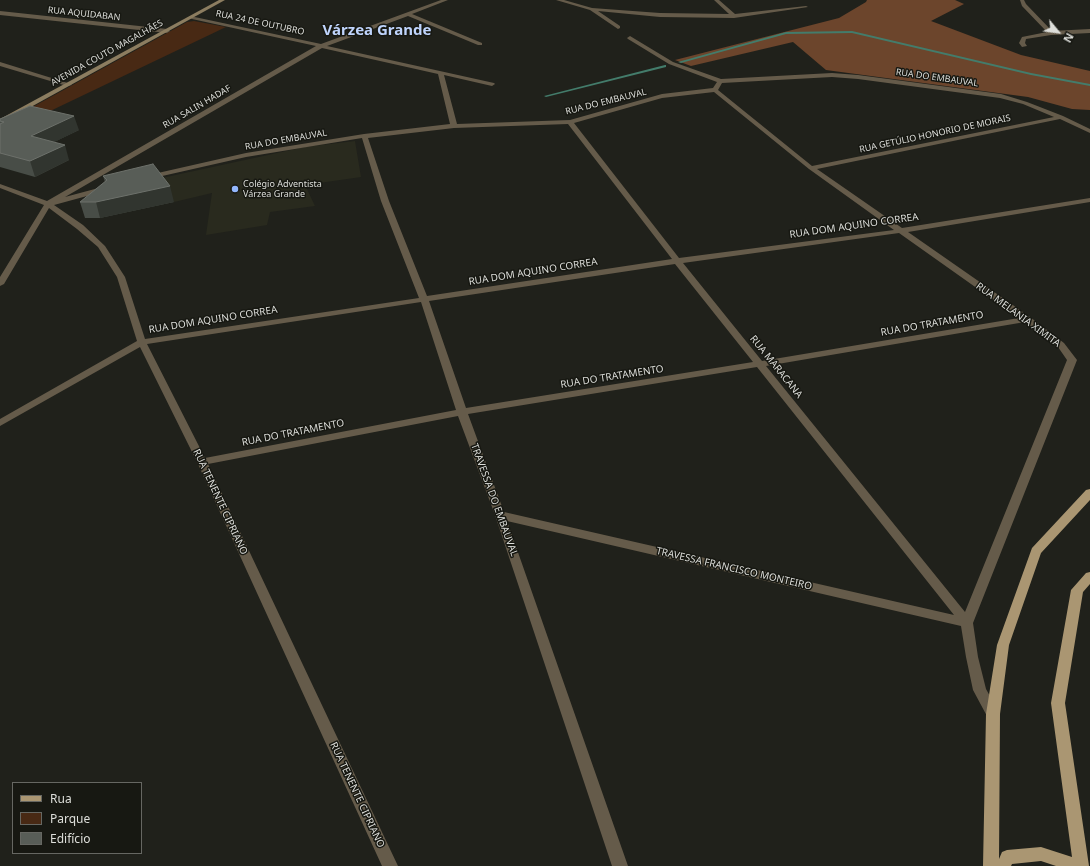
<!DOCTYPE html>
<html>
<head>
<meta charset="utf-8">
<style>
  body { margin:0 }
  #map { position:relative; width:1090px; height:866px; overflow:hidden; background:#20211b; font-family:"Noto Sans",sans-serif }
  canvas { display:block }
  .legend { position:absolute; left:12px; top:782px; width:130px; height:72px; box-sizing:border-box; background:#171812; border:1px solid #666762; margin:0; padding:5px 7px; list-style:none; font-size:12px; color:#dddeda }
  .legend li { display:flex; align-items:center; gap:8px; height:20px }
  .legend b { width:20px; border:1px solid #666762 }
  .north { position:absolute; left:1038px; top:12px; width:40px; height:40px; -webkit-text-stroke:3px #171812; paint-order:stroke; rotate:119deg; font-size:11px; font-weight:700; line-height:16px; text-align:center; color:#dddeda }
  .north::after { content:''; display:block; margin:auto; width:14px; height:18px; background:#dddeda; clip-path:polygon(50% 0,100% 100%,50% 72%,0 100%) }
</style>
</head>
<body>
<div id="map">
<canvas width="1090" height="866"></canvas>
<ul class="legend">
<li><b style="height:5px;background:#aa9672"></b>Rua</li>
<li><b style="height:11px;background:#482914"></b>Parque</li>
<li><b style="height:11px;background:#585d57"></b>Edifício</li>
</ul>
<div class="north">N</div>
</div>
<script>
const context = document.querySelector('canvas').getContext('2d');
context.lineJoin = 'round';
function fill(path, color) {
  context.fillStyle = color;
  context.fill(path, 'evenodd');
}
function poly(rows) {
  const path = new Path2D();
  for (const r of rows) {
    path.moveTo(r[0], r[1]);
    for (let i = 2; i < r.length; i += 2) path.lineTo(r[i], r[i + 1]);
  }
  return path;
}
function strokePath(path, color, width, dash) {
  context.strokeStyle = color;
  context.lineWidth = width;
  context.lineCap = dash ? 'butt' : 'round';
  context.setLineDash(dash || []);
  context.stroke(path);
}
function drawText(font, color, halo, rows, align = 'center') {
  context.font = font + ' "Noto Sans",sans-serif';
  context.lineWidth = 3;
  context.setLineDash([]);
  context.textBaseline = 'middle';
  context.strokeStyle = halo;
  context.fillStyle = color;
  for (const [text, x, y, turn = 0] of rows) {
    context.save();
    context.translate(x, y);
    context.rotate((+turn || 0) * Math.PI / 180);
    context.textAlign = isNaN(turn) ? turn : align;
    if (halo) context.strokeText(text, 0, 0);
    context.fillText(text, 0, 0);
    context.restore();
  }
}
fill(poly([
  [355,141,361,177,305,185,315,206,270,212,267,225,206,235,212,193,174,202,157,179,305,147]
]), '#292a1e');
fill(poly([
  [194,21,226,27,0,135,0,125,187,22]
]), '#482914');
fill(poly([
  [867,0,955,0,964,4,931,21,1021,55,1090,71,1090,110,1072,109,1028,97,826,70,793,42,691,66,675,60,839,18,866,2]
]), '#6c452c');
fill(poly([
  [852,31,1031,73,1090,84,1090,86,1031,75,852,33,786,34,681,63,678,62,786,32,852,31],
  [665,65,666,65,666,67,546,97,544,96,665,65]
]), '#437c6b');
fill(poly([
  [441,0,448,0,412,14,482,43,482,45,478,45,408,16,327,46,494,83,495,84,492,86,444,75,457,124,570,120,662,94,713,88,717,82,669,64,628,39,627,38,630,36,673,62,721,79,832,73,858,75,1001,94,1027,102,1063,116,1090,129,1090,133,1060,119,817,169,902,228,1090,198,1090,202,908,232,1030,317,1064,343,1077,360,973,623,978,657,986,689,1000,714,998,718,993,720,988,718,973,690,966,657,961,626,507,521,628,866,612,866,495,515,458,416,208,464,398,866,382,866,197,462,140,347,0,426,0,419,137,341,117,277,98,247,77,229,49,208,4,284,0,286,0,277,44,205,0,188,0,184,47,201,316,46,192,19,189,17,190,16,321,44,441,0],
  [322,48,438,74,450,124,364,134,246,153,149,175,146,177,149,179,246,157,362,138,381,201,419,298,145,339,125,277,105,246,83,225,54,205,109,190,109,186,106,186,65,197,322,48],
  [832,77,858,79,1000,98,1023,104,1054,117,812,166,718,90,722,83,832,77],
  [714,92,809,169,894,230,679,258,574,123,662,98,714,92],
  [568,124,672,259,427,296,389,201,368,138,454,128,568,124],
  [899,233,1019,318,762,361,683,263,899,233],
  [675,264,753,362,466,408,429,301,675,264],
  [421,302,456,410,205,458,147,344,421,302],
  [1025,322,1058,347,1067,360,965,612,766,366,1025,322],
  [757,367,954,615,504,512,468,414,757,367],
  [556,0,564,0,592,8,660,13,729,14,714,0,719,0,735,14,806,6,808,7,734,18,660,17,598,11,620,26,620,28,618,29,590,10,556,0],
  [1020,0,1024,0,1026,4,1052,31,1090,29,1090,33,1051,35,1026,39,1025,43,1027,46,1022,47,1019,43,1022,37,1047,32,1022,6,1020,0],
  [0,11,167,29,170,31,167,33,0,15,0,11]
]), '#655b4a');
fill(poly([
  [0,62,71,84,72,85,67,86,0,66,0,62]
]), '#655b4a');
fill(poly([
  [219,0,225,0,0,124,0,119,219,0]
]), '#8c7d60');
fill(poly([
  [1090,489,1090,500,1041,553,1009,645,1000,714,999,859,1002,852,1007,850,1041,847,1072,857,1051,703,1071,590,1086,573,1090,572,1090,584,1083,592,1065,703,1089,866,1056,866,1041,861,1012,864,1011,866,983,866,986,714,997,645,1032,548,1086,490,1090,489]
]), '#aa9672');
fill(poly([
  [0,119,79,130,54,142,69,160,35,177,0,167],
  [103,176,174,202,100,218,85,218,80,202,105,182]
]), '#484d47');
fill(poly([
  [74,116,79,130,36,151,31,136],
  [65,145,69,160,35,177,30,161],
  [170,186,174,202,100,218,96,202]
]), '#31352f');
const building = poly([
  [30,106,74,116,31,136,65,145,30,161,0,153,0,124,4,122,0,121,0,119,30,106],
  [153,164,170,186,96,202,80,202,107,180,103,176,153,164]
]);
fill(building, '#585d57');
strokePath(building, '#6d716b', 1);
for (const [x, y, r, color] of [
  [235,189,4,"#93b7fd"]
]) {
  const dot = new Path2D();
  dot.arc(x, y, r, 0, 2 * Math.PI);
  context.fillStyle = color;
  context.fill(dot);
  strokePath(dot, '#171812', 1.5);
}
drawText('9px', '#dddeda', '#171812', [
  ["RUA AQUIDABAN",84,14,6],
  ["RUA 24 DE OUTUBRO",260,23,12],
  ["AVENIDA COUTO MAGALHÃES",107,53,-29],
  ["RUA DO EMBAUVAL",937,78,8],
  ["RUA DO EMBAUVAL",606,102,-14],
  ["RUA SALIN HADAF",197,107,-30],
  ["RUA GETÚLIO HONORIO DE MORAIS",935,134,-12],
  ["RUA DO EMBAUVAL",286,140,-10]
]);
drawText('9px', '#dddeda', '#171812', [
  ["Colégio Adventista",243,184],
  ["Várzea Grande",243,194]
], 'left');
drawText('10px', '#dddeda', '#171812', [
  ["RUA DOM AQUINO CORREA",854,226,-8],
  ["RUA DOM AQUINO CORREA",533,272,-9],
  ["RUA MELANIA XIMITA",1018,315,36],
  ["RUA DOM AQUINO CORREA",213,320,-9],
  ["RUA DO TRATAMENTO",932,324,-10],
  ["RUA MARACANA",776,367,51],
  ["RUA DO TRATAMENTO",612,377,-9],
  ["RUA DO TRATAMENTO",293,433,-11],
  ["TRAVESSA DO EMBAUVAL",494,500,70],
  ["RUA TENENTE CIPRIANO",220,502,65],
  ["TRAVESSA FRANCISCO MONTEIRO",734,569,13],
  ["RUA TENENTE CIPRIANO",357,795,65]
]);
drawText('bold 15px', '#bfd4fc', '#171812', [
  ["Várzea Grande",377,31]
]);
</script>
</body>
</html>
